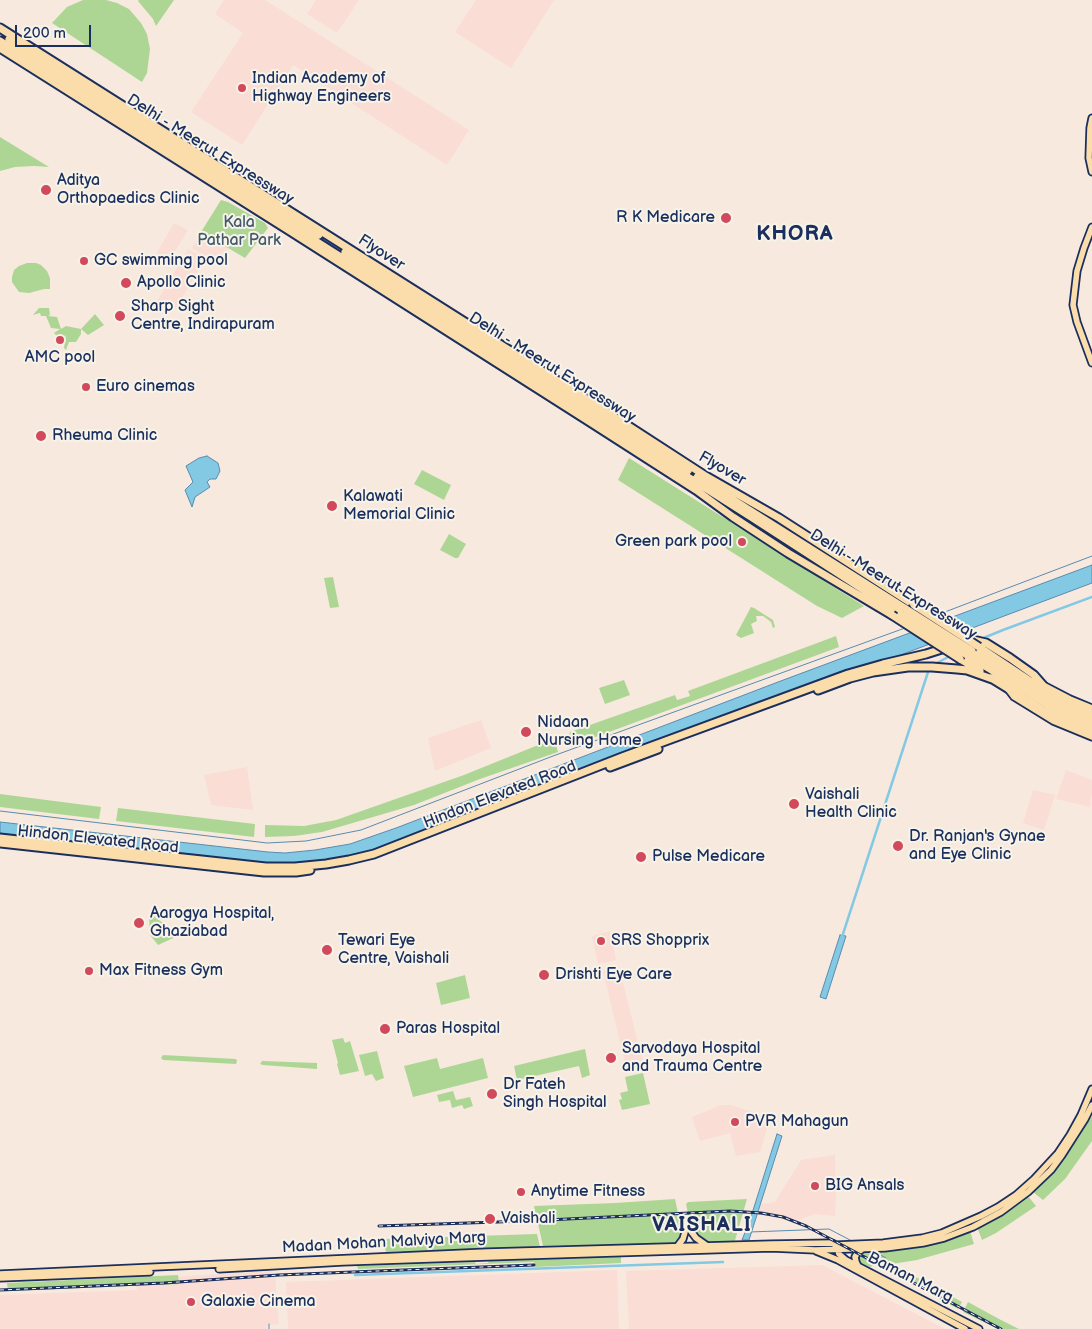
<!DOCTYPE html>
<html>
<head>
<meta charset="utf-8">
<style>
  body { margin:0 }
  #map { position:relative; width:1092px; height:1329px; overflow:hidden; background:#f8e9df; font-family:"Balsamiq Sans",sans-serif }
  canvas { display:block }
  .scale { position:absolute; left:15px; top:25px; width:76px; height:22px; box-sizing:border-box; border:2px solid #1b2f5e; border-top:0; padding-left:6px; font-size:15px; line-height:18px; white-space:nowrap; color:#1b2f5e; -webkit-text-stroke:4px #f7f3e8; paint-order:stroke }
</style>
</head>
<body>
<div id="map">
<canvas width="1092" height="1329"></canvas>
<div class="scale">200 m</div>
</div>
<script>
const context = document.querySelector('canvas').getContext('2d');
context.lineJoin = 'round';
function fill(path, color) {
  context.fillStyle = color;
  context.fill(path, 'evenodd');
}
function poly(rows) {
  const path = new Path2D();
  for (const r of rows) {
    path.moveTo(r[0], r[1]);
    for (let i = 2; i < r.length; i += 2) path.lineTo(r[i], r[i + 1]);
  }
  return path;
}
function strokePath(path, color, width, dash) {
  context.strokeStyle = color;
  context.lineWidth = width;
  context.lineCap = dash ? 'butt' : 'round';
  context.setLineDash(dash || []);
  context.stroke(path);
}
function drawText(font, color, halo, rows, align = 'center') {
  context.font = font + ' "Balsamiq Sans",sans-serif';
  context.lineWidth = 4;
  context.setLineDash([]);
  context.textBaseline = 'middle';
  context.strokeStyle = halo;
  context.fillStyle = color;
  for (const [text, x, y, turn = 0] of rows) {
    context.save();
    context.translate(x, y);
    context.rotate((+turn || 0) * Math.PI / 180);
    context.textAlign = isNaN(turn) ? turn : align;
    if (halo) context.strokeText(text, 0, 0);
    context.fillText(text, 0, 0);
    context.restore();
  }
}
fill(poly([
  [224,0,265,0,469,130,447,165,293,65,242,145,191,112,243,33,215,14],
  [316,0,359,0,337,33,307,14],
  [476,0,554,0,511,68,455,32],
  [174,223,188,230,169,261,156,254],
  [203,231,229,247,218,264,192,248],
  [188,249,205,259,176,308,157,301],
  [481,720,491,748,435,771,428,738],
  [247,767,253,810,211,805,204,775],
  [1066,770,1092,780,1092,793,1090,807,1056,799],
  [1033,790,1055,795,1044,830,1023,823],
  [610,931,616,960,598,964,592,936],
  [619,967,643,1063,626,1067,603,971],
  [721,1105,731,1105,770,1118,760,1152,736,1156,730,1133,700,1141,692,1117],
  [835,1155,836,1198,835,1216,815,1214,799,1220,758,1215,761,1204,775,1202,801,1160],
  [822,1265,945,1329,629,1329,626,1271],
  [617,1270,619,1329,288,1329,286,1282],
  [271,1271,275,1275,279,1324,267,1325,267,1329,0,1329,0,1295,137,1290,135,1279]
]), '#faddd4');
fill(poly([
  [83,0,106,0,117,3,129,9,141,23,147,34,150,49,147,73,142,82,52,23,67,7],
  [139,0,174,0,156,26,153,19,138,1],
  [0,137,49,167,34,166,15,167,0,171],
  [221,200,228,202,265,223,268,228,245,258,201,232],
  [27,263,36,263,41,265,47,271,50,278,50,289,44,289,29,293,19,292,12,282,12,277,14,270,19,266],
  [39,308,49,308,50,315,48,316,57,317,61,329,66,326,81,329,95,314,104,325,88,335,81,329,81,334,76,342,69,342,66,350,64,348,66,334,64,339,57,336,54,333,60,329,51,328,46,316,41,316,40,313,33,315],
  [629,458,864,606,842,618,817,606,618,480],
  [422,470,451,485,444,500,414,484],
  [449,534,466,544,458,558,455,558,440,550],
  [333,577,339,607,330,608,324,578],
  [751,607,754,608,773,620,775,627,773,628,771,622,763,616,756,616,757,621,751,624,754,633,741,638,736,635],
  [836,636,839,647,574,745,570,743,568,738,570,732,675,695,677,700,690,696,688,691],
  [624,680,630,695,605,704,599,688],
  [553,739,555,741,558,752,480,779,414,805,322,832,294,836,265,837,265,825,304,826,336,820,464,775],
  [0,794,101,807,99,819,0,807],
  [118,808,255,824,254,837,116,821],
  [149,913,180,935,158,945,150,935],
  [465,975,470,998,441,1005,436,983],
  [343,1038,345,1043,350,1041,359,1071,340,1075,337,1064,338,1063,332,1040],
  [585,1049,590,1075,582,1078,579,1066,517,1080,514,1066],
  [377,1051,384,1078,376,1081,372,1074,365,1076,359,1055],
  [163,1055,236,1059,237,1061,236,1064,163,1060,161,1058],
  [437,1058,440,1069,483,1058,488,1078,413,1097,404,1066],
  [262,1061,317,1063,317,1069,263,1065,260,1064],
  [643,1073,650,1104,622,1110,619,1100,622,1099,620,1093,628,1091,625,1077],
  [453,1091,456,1100,470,1097,473,1106,464,1109,462,1105,452,1108,450,1100,439,1102,437,1095],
  [1092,1116,1092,1141,1065,1179,1043,1200,1033,1192,1054,1171,1063,1161],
  [1028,1196,1036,1206,996,1233,982,1240,977,1227,1007,1211],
  [675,1199,682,1231,679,1240,675,1244,543,1246,534,1206,615,1203],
  [747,1199,734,1244,705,1242,700,1240,691,1228,686,1204,688,1202],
  [970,1231,974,1244,917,1260,892,1264,962,1302,958,1309,877,1264,870,1267,859,1262,858,1258,860,1254,863,1252],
  [537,1234,540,1247,386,1252,383,1239],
  [621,1257,621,1263,535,1267,534,1262,358,1269,357,1266,475,1262,476,1264,488,1263,489,1261],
  [178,1275,179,1284,8,1291,7,1283],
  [968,1302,1001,1320,1019,1329,998,1329,963,1312]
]), '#add694');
const water = poly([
  [207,456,218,463,220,471,216,479,210,479,207,482,210,487,195,497,192,507,185,490,193,482,186,466,199,458,207,456],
  [1092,565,1092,583,693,733,389,851,273,870,0,839,0,822,268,852,285,853,315,850,350,844,396,828,778,682,1092,565],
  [840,935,846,936,826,999,820,997,840,935],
  [777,1134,782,1136,749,1240,742,1240,750,1220,777,1134]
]);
fill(water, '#83c9e4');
strokePath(water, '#598bae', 1);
strokePath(poly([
  [937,615,1092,556],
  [0,811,267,843,306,841,361,830,553,756,905,628],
  [750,1232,829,1229,850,1240],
  [871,1250,886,1258],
  [269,1324,269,1329]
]), '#598bae', 1);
strokePath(poly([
  [981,639,1003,630,1092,597],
  [933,665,952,655],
  [842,937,929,669],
  [355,1275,723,1262]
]), '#83c9e4', 2.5);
const major = poly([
  [1092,118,1090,128,1089,158,1092,172],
  [1092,227,1084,248,1077,271,1073,305,1077,322,1092,363],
  [1045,686,1070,699,1092,708],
  [1008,689,1014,697,1053,721,1092,737],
  [690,1230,696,1238,706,1245],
  [677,1247,683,1239,685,1232],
  [837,1247,839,1254,846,1260,979,1329],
  [816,1251,838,1260,965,1329],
  [858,1266,856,1262,855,1257,858,1252,863,1249],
  [219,1269,343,1262,488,1257,771,1248,815,1250,885,1248,923,1243,944,1238,973,1227,1001,1212,1028,1192,1051,1170,1062,1155,1085,1119,1092,1105],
  [0,1274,487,1252,771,1244,832,1243,836,1245,883,1243,922,1238,942,1233,981,1216,998,1207,1016,1195,1034,1179,1058,1153,1070,1135,1081,1115,1092,1089],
  [0,1278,150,1272]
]);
const highway = poly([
  [0,28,599,407,704,475,779,518,914,605],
  [9,39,319,235],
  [0,41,751,517,901,614],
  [0,48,290,231,590,422,696,490,733,517,788,553,892,615],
  [345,252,355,260,688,471],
  [697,477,906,609],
  [967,641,973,640,986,643,1010,658,1034,675,1048,691,1057,698],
  [979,647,1045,691],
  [972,651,1055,704,1092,720],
  [967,655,1050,706,1078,721,1092,726],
  [960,659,980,671],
  [991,678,1043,710,1065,721,1092,732],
  [818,690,850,678,873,672,908,667,932,667,957,669,967,670,995,680],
  [1054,696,1092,714],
  [610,767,658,749],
  [0,838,266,867,295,867,326,864,349,860,374,854,622,757,848,674,883,664,926,654,948,647],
  [0,843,264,872,296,872,310,870]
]);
strokePath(major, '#1b2f5e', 9);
strokePath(highway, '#1b2f5e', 11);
strokePath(major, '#fbddab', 5.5);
strokePath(highway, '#fbddab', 7);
const rail = poly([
  [379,1226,527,1221,730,1211,761,1213,783,1217,806,1226,1001,1329],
  [0,1290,164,1283,279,1275,377,1271,534,1265]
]);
strokePath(rail, '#1b2f5e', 3);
strokePath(rail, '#f7f3e8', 1, [4]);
const highwayBridge = poly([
  [914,605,979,647],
  [906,609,972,651],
  [901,614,967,655],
  [892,615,960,659]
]);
strokePath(highwayBridge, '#1b2f5e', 11, []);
strokePath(highwayBridge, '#fbddab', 7);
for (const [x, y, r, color] of [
  [242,88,5,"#d1495b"],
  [46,190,6,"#d1495b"],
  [726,218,6,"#d1495b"],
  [84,261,5,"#d1495b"],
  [126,283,6,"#d1495b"],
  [120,316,6,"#d1495b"],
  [60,340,5,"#d1495b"],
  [86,387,5,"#d1495b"],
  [41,436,6,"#d1495b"],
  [332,506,6,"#d1495b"],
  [742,542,5,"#d1495b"],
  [526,732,6,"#d1495b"],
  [794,804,6,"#d1495b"],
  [898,846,6,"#d1495b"],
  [641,857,6,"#d1495b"],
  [139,923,6,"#d1495b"],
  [601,941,5,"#d1495b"],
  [327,950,6,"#d1495b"],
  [89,971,5,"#d1495b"],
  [544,975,6,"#d1495b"],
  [385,1029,6,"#d1495b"],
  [611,1058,6,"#d1495b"],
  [492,1094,6,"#d1495b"],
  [735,1122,5,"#d1495b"],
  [815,1186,5,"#d1495b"],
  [521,1192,5,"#d1495b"],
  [490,1219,6,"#d1495b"],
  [191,1302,5,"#d1495b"]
]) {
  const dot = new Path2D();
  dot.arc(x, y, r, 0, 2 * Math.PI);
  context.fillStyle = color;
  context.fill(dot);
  strokePath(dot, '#f7f3e8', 2);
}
drawText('16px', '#1b2f5e', '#f7f3e8', [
  ["Indian Academy of",252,79],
  ["Highway Engineers",252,97],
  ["Aditya",57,181],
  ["Orthopaedics Clinic",57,199],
  ["R K Medicare",715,218,"right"],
  ["GC swimming pool",94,261],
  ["Apollo Clinic",137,283],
  ["Sharp Sight",131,307],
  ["Centre, Indirapuram",131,325],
  ["AMC pool",60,358,"center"],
  ["Euro cinemas",96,387],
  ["Rheuma Clinic",52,436],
  ["Kalawati",343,497],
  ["Memorial Clinic",343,515],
  ["Green park pool",732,542,"right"],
  ["Nidaan",537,723],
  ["Nursing Home",537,741],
  ["Vaishali",805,795],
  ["Health Clinic",805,813],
  ["Dr. Ranjan's Gynae",909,837],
  ["and Eye Clinic",909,855],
  ["Pulse Medicare",652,857],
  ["Aarogya Hospital,",150,914],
  ["Ghaziabad",150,932],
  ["Tewari Eye",338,941],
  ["Centre, Vaishali",338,959],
  ["SRS Shopprix",611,941],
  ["Max Fitness Gym",99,971],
  ["Drishti Eye Care",555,975],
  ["Paras Hospital",396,1029],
  ["Sarvodaya Hospital",622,1049],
  ["and Trauma Centre",622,1067],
  ["Dr Fateh",503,1085],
  ["Singh Hospital",503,1103],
  ["PVR Mahagun",745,1122],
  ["BIG Ansals",825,1186],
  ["Anytime Fitness",531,1192],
  ["Vaishali",501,1219],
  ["Galaxie Cinema",201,1302]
], 'left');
drawText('16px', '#1b2f5e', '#f7f3e8', [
  ["Delhi - Meerut Expressway",210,150,32],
  ["Flyover",381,253,33],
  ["Delhi - Meerut Expressway",552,368,32],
  ["Flyover",722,469,30],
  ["Delhi - Meerut Expressway",893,585,32],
  ["Hindon Elevated Road",500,795,-21],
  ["Hindon Elevated Road",98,840,6],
  ["Madan Mohan Malviya Marg",384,1243,-3],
  ["Baman Marg",910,1278,27]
]);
drawText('16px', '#40596c', '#f7f3e8', [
  ["Kala",239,223],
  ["Pathar Park",239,241]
]);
context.letterSpacing = '1px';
drawText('bold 21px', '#1b2f5e', '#f7f3e8', [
  ["KHORA",795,235],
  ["VAISHALI",702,1226]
]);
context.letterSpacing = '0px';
</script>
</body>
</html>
